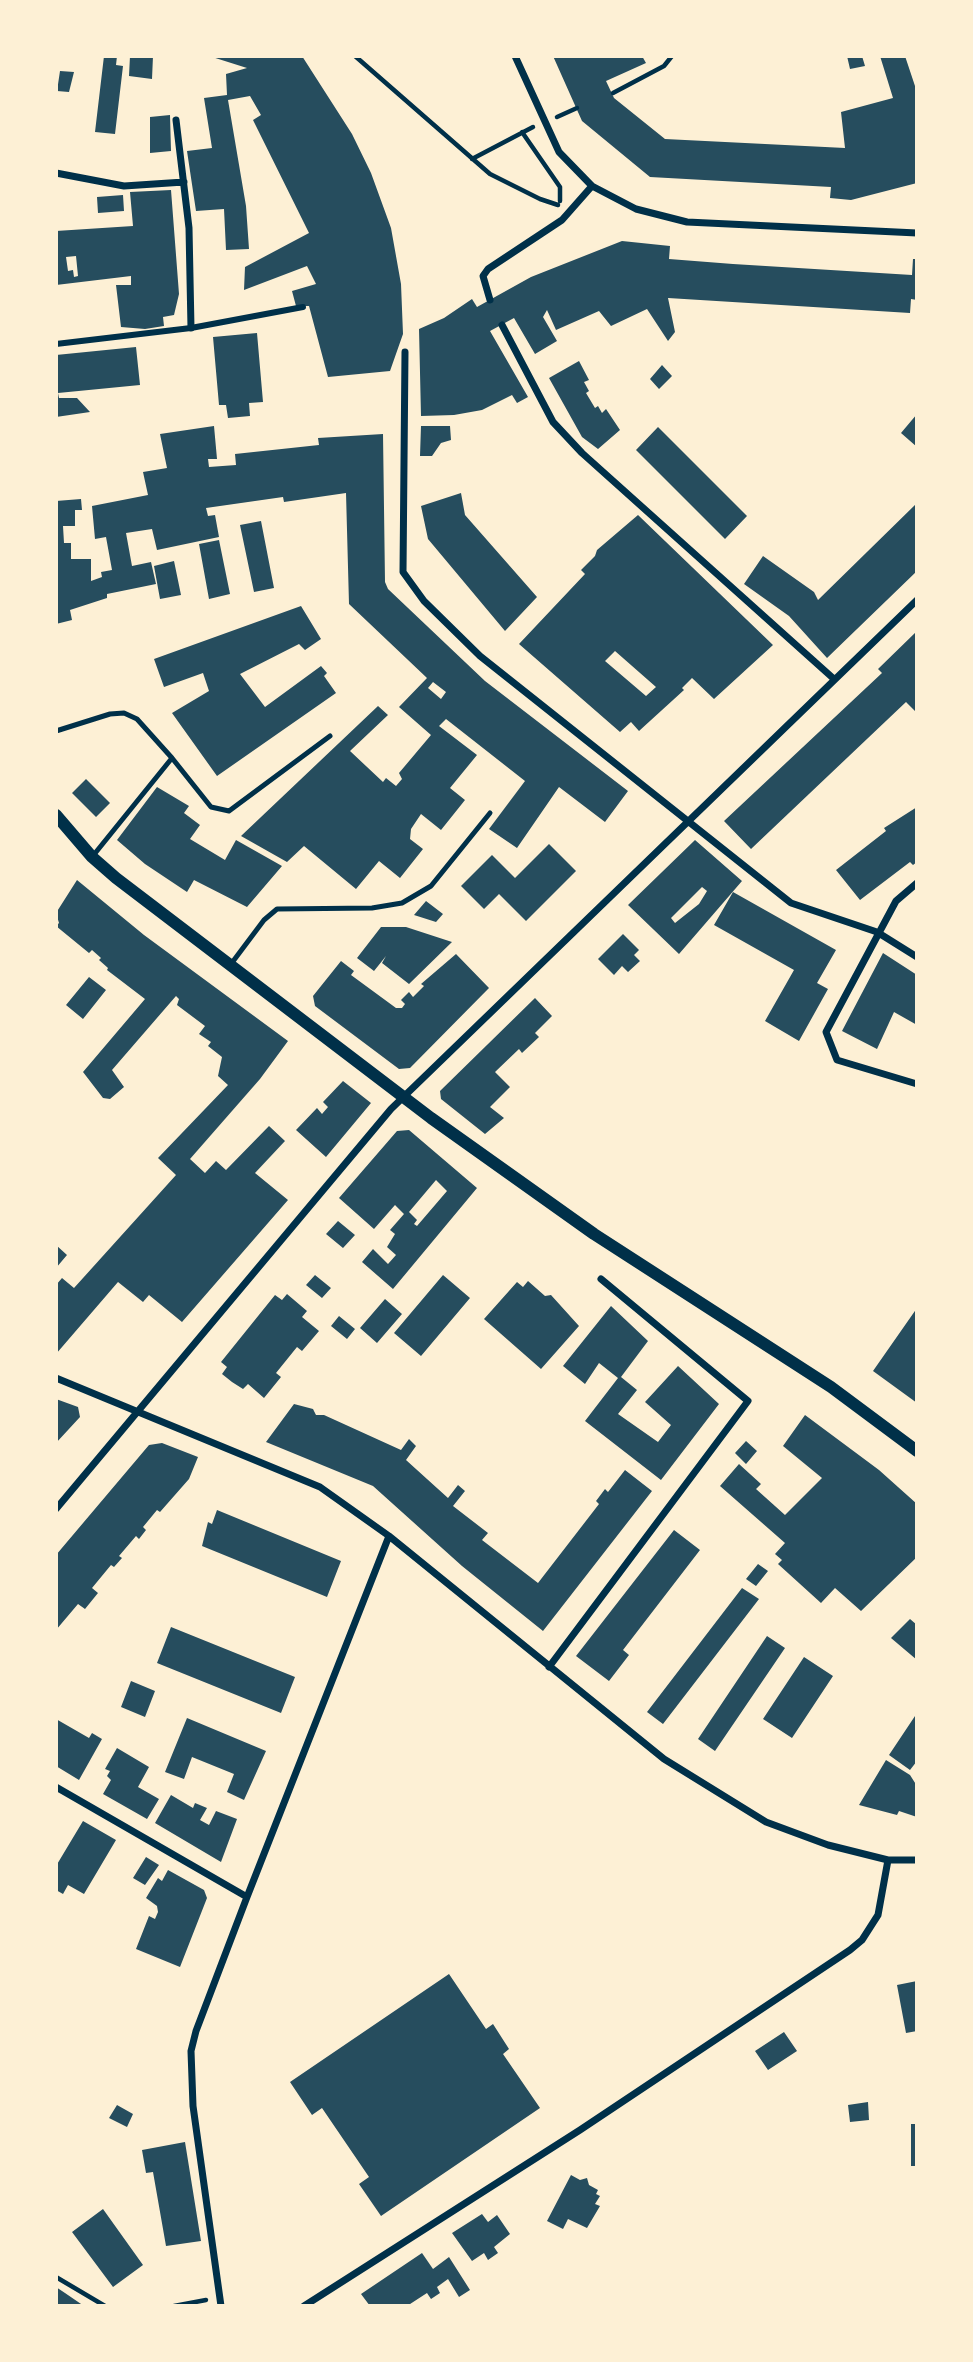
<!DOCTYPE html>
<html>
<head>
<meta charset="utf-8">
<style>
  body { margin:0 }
  #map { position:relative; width:973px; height:2362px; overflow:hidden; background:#fdf0d5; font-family:"Sofia Sans Condensed",sans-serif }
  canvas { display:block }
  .frame { position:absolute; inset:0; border:58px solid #fdf0d5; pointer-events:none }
</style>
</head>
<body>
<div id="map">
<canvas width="973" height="2362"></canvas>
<div class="frame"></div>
</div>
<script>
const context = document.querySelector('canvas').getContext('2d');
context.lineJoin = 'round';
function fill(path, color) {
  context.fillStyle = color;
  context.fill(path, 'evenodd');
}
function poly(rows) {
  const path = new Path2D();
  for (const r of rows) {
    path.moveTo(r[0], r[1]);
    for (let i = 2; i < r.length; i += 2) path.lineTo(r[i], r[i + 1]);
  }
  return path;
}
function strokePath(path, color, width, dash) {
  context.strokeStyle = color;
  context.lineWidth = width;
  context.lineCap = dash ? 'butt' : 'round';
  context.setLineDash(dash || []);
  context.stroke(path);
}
fill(poly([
  [104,56,117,56,116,65,123,66,115,134,95,132],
  [130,56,153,56,152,79,129,76],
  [209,56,302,56,352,134,371,173,391,228,401,284,403,334,390,371,328,377,309,306,296,306,292,291,316,284,307,266,244,290,245,267,309,233,253,120,261,115,250,96,228,100,246,206,249,249,226,250,224,209,196,211,187,151,212,148,204,98,227,95,226,74,247,68],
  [553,56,642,56,646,63,606,81,614,98,665,139,845,148,841,112,893,98,880,56,905,56,917,92,917,183,851,200,830,198,831,187,650,177,582,121],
  [847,56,862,56,865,66,850,69],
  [60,71,74,72,69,92,57,91],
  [170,115,171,151,150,153,150,117],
  [171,190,179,294,174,315,163,317,164,326,145,329,121,327,116,285,131,285,131,276,56,285,56,231,133,226,130,192],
  [76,256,78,276,74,277,73,270,68,271,66,257],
  [123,195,124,211,98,213,97,197],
  [622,241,670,246,669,259,733,264,912,275,913,259,917,259,917,300,911,299,910,313,668,298,675,332,668,341,647,309,611,326,599,311,556,330,547,310,543,317,557,341,535,354,514,318,490,331,528,397,517,403,512,395,482,410,454,415,421,416,419,329,444,318,472,299,477,307,531,277],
  [257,333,263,402,249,403,250,416,228,418,226,405,219,405,213,337],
  [136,347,140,385,58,393,59,398,77,398,90,412,56,417,56,355],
  [579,361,589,380,584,382,589,391,586,393,595,408,598,406,602,413,606,409,620,430,598,449,582,437,549,378],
  [662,365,672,376,659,389,650,379],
  [917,414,917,447,901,433],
  [214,426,217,459,208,459,209,467,236,465,235,454,319,445,318,438,383,434,385,582,388,589,485,681,628,791,605,822,559,787,517,848,489,829,525,781,446,719,439,726,477,755,450,788,465,800,441,830,421,814,411,829,410,839,423,849,400,878,379,861,356,889,304,846,287,862,241,836,378,706,388,715,350,751,383,782,386,778,396,786,402,779,399,773,431,735,399,707,427,678,349,604,346,493,284,502,283,497,206,508,208,516,215,515,219,537,157,550,152,529,126,533,132,566,151,562,156,584,107,594,107,598,70,610,72,620,56,624,56,501,81,499,82,510,75,510,75,526,63,526,64,543,71,543,71,559,91,559,91,581,102,577,101,572,112,570,106,537,95,539,92,506,148,495,143,472,167,468,160,434],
  [433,682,446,692,441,699,428,688],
  [421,426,450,426,451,440,441,443,432,456,420,456],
  [658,427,747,516,725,539,636,450],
  [461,493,465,515,537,597,505,631,428,539,421,506],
  [917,503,917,571,827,658,789,616,744,584,763,556,814,592,818,600],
  [638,515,773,645,714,699,692,678,682,688,684,690,639,731,631,722,620,732,519,644,585,574,581,570,595,556,597,550],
  [615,651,656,687,646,696,605,661],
  [261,521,274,588,254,592,240,525],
  [219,540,230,594,209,599,199,544],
  [174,561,181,595,160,599,154,566],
  [301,606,321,639,305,650,299,644,240,674,265,707,321,666,327,673,324,676,336,693,217,776,172,713,209,691,203,673,164,687,154,659],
  [917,631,917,713,906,702,751,849,724,821,882,673,878,669],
  [86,779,110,803,96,817,72,793],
  [157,787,189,806,184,813,200,825,190,839,225,860,236,840,282,866,247,907,194,880,187,892,145,864,117,840],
  [917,807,917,862,913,865,910,862,860,900,836,870,886,831,884,828],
  [695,840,742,881,679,954,628,905],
  [702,887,707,891,699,904,675,923,671,918],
  [549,844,576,871,526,921,499,894,484,909,461,886,492,855,515,878],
  [77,880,144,935,288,1041,260,1079,190,1159,205,1173,216,1161,226,1170,269,1126,285,1141,255,1173,288,1200,182,1322,149,1295,143,1302,118,1282,56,1354,56,1285,62,1278,74,1288,176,1175,158,1158,228,1085,218,1076,222,1057,208,1046,211,1042,199,1034,205,1026,177,1005,179,999,176,996,112,1070,124,1087,110,1099,103,1098,83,1072,145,999,107,970,108,968,99,960,101,958,92,950,89,953,56,926,59,923,56,913],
  [733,892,836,950,817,983,828,989,799,1041,765,1021,794,970,714,925],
  [426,901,443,914,436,922,414,915],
  [381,927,406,927,452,942,409,984,382,963,386,956,374,971,357,958],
  [623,934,639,950,634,955,640,961,628,972,622,966,614,975,598,959],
  [883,953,917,975,917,1025,894,1012,877,1049,842,1031],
  [456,954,489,988,410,1068,399,1069,315,1006,313,996,341,961,354,971,351,975,396,1008,402,1008,405,1004,401,1000,409,992,413,997,424,986,421,984],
  [89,977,106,990,83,1019,66,1005],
  [535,998,552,1016,535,1033,539,1037,522,1053,519,1049,495,1072,510,1087,490,1107,504,1118,485,1134,441,1099,440,1091],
  [343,1081,371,1103,326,1157,296,1130,317,1108,322,1114,328,1107,323,1102],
  [409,1130,477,1188,393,1289,362,1262,373,1249,388,1264,396,1255,387,1247,395,1234,390,1230,404,1214,395,1205,374,1229,339,1198,397,1131],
  [436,1180,447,1191,417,1226,414,1224,417,1220,409,1212],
  [338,1221,355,1235,343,1248,326,1234],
  [56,1245,67,1255,56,1268],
  [315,1275,331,1288,322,1298,306,1285],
  [443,1275,470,1298,421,1356,394,1333],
  [528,1281,545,1296,551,1295,579,1326,541,1369,484,1319,517,1282,523,1287],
  [287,1294,307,1311,302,1317,319,1331,302,1351,297,1347,276,1373,281,1377,264,1398,248,1384,243,1389,232,1382,222,1374,227,1367,221,1362,275,1295,282,1300],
  [385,1299,402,1314,377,1343,360,1328],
  [611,1306,648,1341,621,1377,637,1390,618,1414,658,1442,671,1425,645,1402,678,1366,719,1404,661,1480,585,1421,618,1378,599,1363,585,1384,563,1366],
  [917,1308,917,1403,873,1371],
  [339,1316,355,1329,347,1339,331,1326],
  [56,1399,78,1407,80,1417,56,1443],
  [294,1404,313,1409,316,1415,324,1415,401,1450,409,1439,416,1446,406,1460,448,1498,458,1485,465,1491,453,1506,488,1533,482,1540,538,1583,599,1504,596,1501,605,1489,608,1492,625,1470,652,1491,543,1631,462,1566,373,1486,266,1442],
  [805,1415,879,1470,917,1504,917,1557,861,1611,835,1588,821,1603,778,1564,782,1560,775,1554,785,1543,720,1486,739,1464,761,1484,756,1489,785,1515,822,1478,783,1446],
  [746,1441,757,1451,746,1464,735,1453],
  [162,1443,198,1457,189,1479,160,1512,157,1510,143,1527,146,1530,139,1539,136,1536,119,1556,122,1558,114,1567,111,1565,92,1588,98,1593,85,1609,78,1604,56,1630,56,1555,149,1445],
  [217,1510,341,1561,327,1597,202,1546,208,1522,212,1524],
  [674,1530,700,1550,623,1650,629,1655,609,1681,576,1656],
  [758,1564,768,1571,756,1586,746,1579],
  [742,1588,759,1599,663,1724,647,1712],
  [910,1619,917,1625,917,1660,891,1638],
  [171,1627,295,1677,281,1713,157,1663],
  [767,1636,785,1648,715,1751,698,1739],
  [804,1657,833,1676,792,1738,763,1719],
  [131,1681,155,1691,145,1717,121,1707],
  [917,1713,917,1761,910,1770,889,1755],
  [187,1718,266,1751,244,1800,227,1792,234,1774,192,1757,184,1779,165,1772],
  [56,1719,89,1738,92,1733,102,1739,79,1780,56,1766],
  [117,1748,149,1767,138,1787,159,1799,147,1819,103,1794,111,1780,107,1776,110,1771,105,1769],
  [886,1760,910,1775,917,1786,917,1817,899,1811,897,1815,859,1805],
  [171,1795,193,1808,195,1803,207,1808,200,1820,209,1825,216,1811,237,1819,221,1862,155,1823],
  [83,1821,116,1840,84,1894,68,1885,63,1894,56,1890,56,1866],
  [146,1857,159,1865,145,1885,133,1878],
  [168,1870,204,1890,207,1898,180,1967,136,1949,149,1916,155,1919,158,1912,157,1906,146,1898,158,1878,162,1881],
  [449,1974,486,2029,493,2024,509,2049,503,2054,540,2108,381,2216,359,2184,369,2177,322,2108,312,2115,290,2082],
  [917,1981,917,2031,906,2033,897,1985],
  [784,2032,797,2051,768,2070,755,2051],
  [868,2102,869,2120,850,2122,848,2105],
  [117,2105,133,2114,127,2127,109,2118],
  [911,2124,917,2124,917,2166,911,2166],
  [185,2142,201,2241,166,2246,153,2172,146,2173,142,2150],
  [571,2175,580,2180,587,2178,589,2185,598,2190,596,2194,600,2196,595,2204,600,2206,587,2228,568,2219,563,2229,547,2221],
  [103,2209,143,2265,113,2287,72,2232],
  [482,2214,488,2222,497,2215,510,2234,494,2247,498,2253,488,2260,484,2253,472,2261,452,2233],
  [422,2253,433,2269,449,2257,470,2290,459,2297,448,2279,437,2287,440,2293,431,2299,427,2293,407,2306,370,2306,361,2294],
  [56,2287,65,2293,84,2306,56,2306]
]), '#264d5e');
strokePath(poly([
  [355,56,490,174,540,199,558,205],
  [613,93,664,66,672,56],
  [557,117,577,108],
  [522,132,560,187,560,201],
  [472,159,533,127],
  [56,2277,105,2306],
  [174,2306,206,2300]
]), '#003049', 4.5);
strokePath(poly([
  [56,731,110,714,124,713,137,719,172,758],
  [92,857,172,758,211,807,229,811,330,736],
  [231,964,264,920,277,909,372,908,402,903,431,886,490,813]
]), '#003049', 5);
strokePath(poly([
  [56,344,191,328,303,307]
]), '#003049', 6);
strokePath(poly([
  [515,56,559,152,592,186,636,209,687,222,917,233],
  [176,120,189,228,191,328],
  [56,173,124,186,184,182],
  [490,300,483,276,488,269,562,220,592,186],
  [502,325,553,422,582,453,834,679],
  [405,352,403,572,424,601,480,656,791,903,877,932,917,957],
  [917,883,896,901,826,1032,837,1060,917,1084],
  [56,1378,320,1487,389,1536,664,1759,766,1822,828,1845,888,1860,917,1860],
  [56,1509,391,1109,917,600],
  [549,1667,748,1401,601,1279],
  [56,1787,247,1897],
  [221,2306,193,2106,191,2051,196,2031,247,1897,389,1536],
  [304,2306,580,2130,850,1950,862,1940,878,1915,888,1860]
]), '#003049', 7);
strokePath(poly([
  [56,815,92,857,116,878,431,1118,594,1234,831,1387,917,1451]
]), '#003049', 12);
</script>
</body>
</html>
